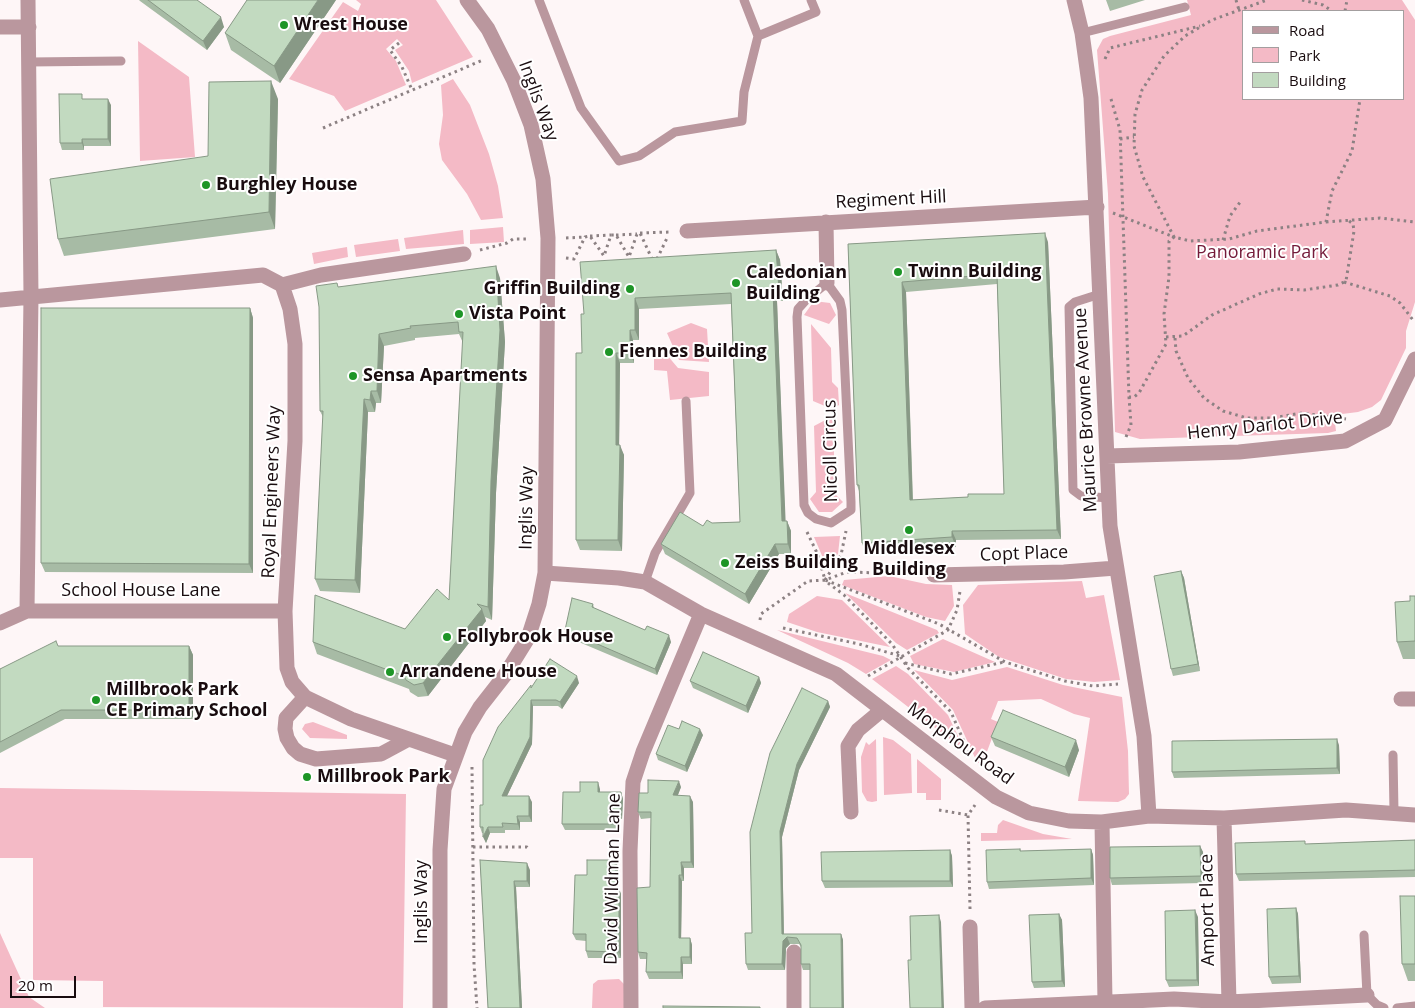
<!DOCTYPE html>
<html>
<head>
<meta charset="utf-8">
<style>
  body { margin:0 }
  #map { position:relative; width:1415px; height:1008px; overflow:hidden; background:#fef6f7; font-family:"Open Sans",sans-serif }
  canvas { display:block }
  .legend { position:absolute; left:1242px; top:10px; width:162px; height:90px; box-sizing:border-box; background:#fff; border:1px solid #a39e9f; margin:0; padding:6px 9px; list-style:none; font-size:15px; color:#190c0f }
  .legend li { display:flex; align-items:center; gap:10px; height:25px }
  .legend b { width:25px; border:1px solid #a39e9f }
  .scale { position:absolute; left:10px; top:976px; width:66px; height:22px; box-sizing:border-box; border:2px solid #190c0f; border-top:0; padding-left:6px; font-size:15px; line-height:18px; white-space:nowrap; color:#190c0f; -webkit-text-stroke:4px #fff; paint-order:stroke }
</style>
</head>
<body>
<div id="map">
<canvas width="1415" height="1008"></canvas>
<ul class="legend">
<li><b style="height:6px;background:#ba979e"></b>Road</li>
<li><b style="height:14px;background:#f4bac6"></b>Park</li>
<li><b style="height:14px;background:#c2dac0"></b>Building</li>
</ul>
<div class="scale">20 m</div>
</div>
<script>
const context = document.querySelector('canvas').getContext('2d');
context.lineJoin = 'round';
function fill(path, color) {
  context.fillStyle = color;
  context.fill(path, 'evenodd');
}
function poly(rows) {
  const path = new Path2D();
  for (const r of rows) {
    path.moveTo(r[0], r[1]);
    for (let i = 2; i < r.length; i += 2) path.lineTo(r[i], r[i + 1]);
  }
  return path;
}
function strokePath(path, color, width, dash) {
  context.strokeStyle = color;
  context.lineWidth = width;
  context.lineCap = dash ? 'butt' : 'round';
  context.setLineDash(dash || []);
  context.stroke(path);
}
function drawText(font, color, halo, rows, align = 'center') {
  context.font = font + ' "Open Sans",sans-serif';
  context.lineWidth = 4;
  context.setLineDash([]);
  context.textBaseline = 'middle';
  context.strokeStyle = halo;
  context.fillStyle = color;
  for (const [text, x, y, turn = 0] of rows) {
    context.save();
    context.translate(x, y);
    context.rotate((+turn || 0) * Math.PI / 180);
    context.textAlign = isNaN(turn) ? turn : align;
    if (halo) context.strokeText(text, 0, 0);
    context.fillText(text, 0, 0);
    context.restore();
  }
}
fill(poly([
  [356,0,436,0,473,57,412,83,409,71,395,50,403,45,397,39,386,49,396,61,406,85,345,111,334,96,289,79,343,2,358,11,361,4],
  [1187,0,1402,0,1415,20,1415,302,1406,331,1406,348,1381,400,1372,407,1358,412,1334,415,1336,431,1328,433,1140,439,1115,432,1108,194,1097,50,1103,39,1110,36,1191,15],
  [1244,11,1404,11,1404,99,1244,99],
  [138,41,189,77,195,157,140,161],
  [453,79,470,105,489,154,498,186,503,218,481,220,467,194,442,160,439,144,443,115,441,85],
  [503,227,504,242,470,244,470,230],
  [463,230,464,244,406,249,404,238],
  [398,239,400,251,356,257,354,245],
  [347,247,348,257,314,264,312,253],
  [814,301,830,303,836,315,829,324,804,315],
  [691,323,707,329,709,362,679,360,667,333],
  [811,324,831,348,832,382,838,388,839,405,832,409,813,401],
  [667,355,678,368,709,372,709,396,670,400,667,371,654,370,654,356],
  [833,416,835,494,843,502,832,512,819,512,810,499,816,492,814,426],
  [840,536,838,554,826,565,814,537],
  [889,576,926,584,952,585,954,606,945,621,926,617,842,585,844,580],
  [1082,581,1086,598,1104,595,1120,680,1094,682,1066,679,999,657,965,634,963,605,978,585],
  [845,593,937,630,939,633,907,650,896,643],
  [817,596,842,600,890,647,817,632,787,622,789,614],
  [777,630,883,656,891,660,866,674,848,663],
  [943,639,995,662,954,672,914,664,910,656],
  [896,666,908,674,948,715,965,751,872,679],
  [1007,667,1063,685,1122,697,1128,751,1129,794,1125,799,1118,802,1078,801,1090,718,1074,714,1041,699,998,701,991,719,998,722,982,765,977,762,953,710,914,670,952,680],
  [313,722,347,735,347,739,310,738,302,729,305,724],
  [883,737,893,740,911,754,912,793,884,795],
  [876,739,877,801,872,802,867,801,862,792,861,757,866,742,869,745],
  [917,759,941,779,941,800,926,800,926,793,917,793],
  [0,788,406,794,403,1008,103,1007,103,981,33,980,33,858,0,858],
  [1003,820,1043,834,1072,839,981,841,981,833,997,833,998,825],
  [0,933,29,997,45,1008,0,1008],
  [619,979,624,984,624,1008,592,1008,593,984,598,980]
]), '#f4bac6');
strokePath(poly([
  [1236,0,1239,10],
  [1302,0,1323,5,1332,11],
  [1345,11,1347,0],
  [399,43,390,50,402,67,412,90],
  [1105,59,1110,48,1200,26],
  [1111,99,1120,130,1129,397,1134,397,1139,393,1166,344,1164,314,1169,277,1169,241,1174,237,1190,241,1229,239,1257,231,1326,222,1332,191,1352,151,1360,99],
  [323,128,483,60],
  [1120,139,1134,137],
  [1113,213,1174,237,1143,177,1134,146,1135,114,1142,90,1164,56,1185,36,1212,20,1267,0],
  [1326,222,1380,218,1415,222],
  [640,233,670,232],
  [616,235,637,234],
  [590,236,611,235],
  [566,238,585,237],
  [1223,240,1230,216,1241,201],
  [480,250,507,243,513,239,529,239],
  [566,258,574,259,585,237,590,236,604,256,611,235,616,235,629,257,637,234,640,233,653,261],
  [657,259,668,236],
  [1344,282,1390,296,1400,303,1413,320,1415,319],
  [1166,337,1183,336,1212,315,1259,294,1277,289,1304,290,1338,285,1346,281,1354,231,1353,224,1348,220],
  [1175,338,1176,351,1188,378,1204,398,1223,411,1247,418,1272,418,1302,413,1346,419],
  [1126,437,1131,425,1129,397],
  [807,532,818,555,825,580,939,624,1005,662,1065,681,1093,686,1118,684],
  [825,580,841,555,846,531],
  [828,583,844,595,892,644,908,668,951,712,968,751],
  [760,620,761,614,808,581,825,580,847,572,917,574],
  [783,628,859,644,900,656],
  [905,663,951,674,1004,662],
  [868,676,948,630,957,610,960,591],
  [472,767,474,964,477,1008],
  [939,810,968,815],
  [473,847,527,847,530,850],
  [970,909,968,815,975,805]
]), '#8c8183', 3, [2.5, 4]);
strokePath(poly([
  [539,0,581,108,619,161,639,156,675,132,742,121,744,92,758,36,744,0],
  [1082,33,1185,7],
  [758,36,816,12,811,0],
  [29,62,121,61],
  [827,283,840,301,842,310,851,502,851,510,831,523,816,519,808,513,804,505,797,317,798,309,807,299,827,283],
  [1100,294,1075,302,1069,307,1073,490,1081,496,1109,498],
  [645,582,655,553,690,493,686,401],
  [1393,755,1394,812],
  [1364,935,1367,995,1377,1005,1384,1008],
  [1397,1008,1415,1006]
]), '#ba979e', 9);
strokePath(poly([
  [1074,0,1082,33,1091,98,1110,526,1144,736,1149,816],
  [0,27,29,27],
  [826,222,827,283],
  [687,231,1097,207],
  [282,285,321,275,464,254],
  [0,300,263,275,282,285,290,309,295,344,295,441,285,611,287,668,292,682,305,697,351,719,455,755],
  [1107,456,1239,452,1345,441,1385,420,1415,359],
  [545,573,619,578,645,582,701,614,836,674,996,797,1029,813,1069,821,1102,822,1149,816,1224,818,1346,810,1415,815],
  [934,575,1064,572,1116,568],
  [27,611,31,296,28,0],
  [0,623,27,611,285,611],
  [305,697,286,718,285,729,287,738,293,748,300,754,316,759,381,754,407,740],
  [1401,699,1415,699],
  [851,812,848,746,858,730,882,710],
  [1224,818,1229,1002],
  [1102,822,1105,1002],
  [970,927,972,1008],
  [440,1008,440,850,444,789,465,732,480,707,505,675,528,638,539,604,545,573,548,238,543,179,531,125,514,81,488,29,467,0],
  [631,1008,630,851,633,782,643,752,701,614],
  [794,1008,794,952],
  [985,1008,1174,999,1229,1002,1367,995]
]), '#ba979e', 15);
fill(poly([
  [139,0,197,0,224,27,207,50,140,1],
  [336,0,280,83,231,50,225,33],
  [1106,0,1145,0,1110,11],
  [83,99,111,105,111,146,84,146,84,150,62,150,60,143],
  [278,99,275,229,64,256,58,239,208,156],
  [1048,242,1061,539,956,540,956,547,865,552,862,543,859,491,857,485,848,244],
  [997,284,1004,494,968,497,913,500,906,292],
  [776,250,780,260,783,301,777,301,785,521,787,521,791,531,791,554,779,554,749,604,665,554,661,544,703,526,712,523,740,522,731,304,639,309,639,340,633,340,634,363,620,363,619,445,624,455,622,551,580,550,576,540,582,353,584,314],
  [500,278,505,342,496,493,492,620,485,617,486,621,428,696,418,697,410,692,409,689,317,654,313,642,405,629,449,600,463,343,459,334,415,338,415,340,384,346,381,403,376,403,375,412,368,412,360,593,320,591,315,579,323,417,320,411,338,287],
  [250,308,253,318,253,573,45,572,41,563],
  [1181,571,1184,578,1200,671,1173,676,1171,669],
  [1415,596,1415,659,1403,659,1397,642,1410,601],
  [593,604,594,608,671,642,657,675,567,637,565,630],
  [58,646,189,646,193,655,193,719,65,719,0,753,0,669],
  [759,677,761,683,748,713,693,688,690,681],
  [579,683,562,709,558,706,533,706,532,744,507,796,532,802,532,822,520,822,520,830,505,830,505,833,490,833,486,843,483,833,482,833,480,827,483,805,532,687],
  [828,701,830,707,799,770,782,837,784,934,841,934,843,940,810,970,803,970,801,964,801,947,799,944,790,944,786,948,785,970,748,970,746,964,752,933,750,832],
  [679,729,703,735,687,772,658,760,656,754],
  [991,737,1079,750,1069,777,995,746],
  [1339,745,1340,774,1174,778,1172,772],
  [681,787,678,795,693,802,694,868,684,868,684,881,682,881,681,938,690,938,692,945,692,964,683,964,683,979,649,979,646,972,647,959,640,959,638,952,650,887,651,818,641,819,638,812,648,793],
  [600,789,600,792,621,792,623,799,622,819,618,819,618,830,565,830,562,824,580,792],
  [1415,840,1415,877,1239,881,1236,874,1306,844],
  [1200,846,1203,852,1204,883,1112,885,1110,878],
  [1020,849,1021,851,1091,849,1093,855,1094,885,989,889,987,882],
  [950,850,952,856,953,887,825,888,822,881],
  [480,860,530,870,530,887,516,887,522,1008,488,1008],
  [618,866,618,888,621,894,621,958,588,958,586,951,586,941,576,940,573,934,587,875],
  [1415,896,1415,981,1408,981,1402,964],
  [1296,908,1298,914,1301,983,1272,984,1269,977],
  [1059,914,1062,920,1065,987,1034,988,1032,982],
  [1198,917,1199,986,1169,987,1166,980]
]), '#a7bba5');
fill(poly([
  [318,0,336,0,280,83,274,66],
  [221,17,224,27,207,50,203,41],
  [271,81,278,99,275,229,269,212],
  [108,99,111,105,111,146,108,139],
  [82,139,84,146,84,150,82,143],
  [1045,233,1048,242,1061,539,1057,530],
  [776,250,780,260,783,301,779,290],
  [496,266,500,278,505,342,496,493,492,620,488,607],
  [902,282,906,292,913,510,910,500],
  [773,291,777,301,786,531,782,521],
  [635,298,639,309,639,340,635,330],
  [250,308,253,318,253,573,249,564],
  [630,330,633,340,634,363,630,353],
  [379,334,384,346,381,403,377,391],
  [616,353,620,363,619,455,616,445],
  [371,391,376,403,375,412,370,400],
  [364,399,368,412,360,593,355,580],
  [620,445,624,455,622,551,618,540],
  [787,521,791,531,791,554,788,544],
  [952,531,956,540,956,547,952,537],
  [775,544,779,554,749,604,745,594],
  [1181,571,1184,578,1200,671,1198,664],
  [482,609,486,621,428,696,423,683],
  [669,635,671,642,657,675,655,669],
  [189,646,193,655,193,719,189,710],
  [577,676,579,683,562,709,560,702],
  [759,677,761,683,748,713,746,706],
  [531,700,533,706,532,744,504,802,502,796],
  [828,701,830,707,799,770,782,837,784,941,782,934,780,831,797,764],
  [700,729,703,735,687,772,685,766],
  [1337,739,1339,745,1340,774,1337,768],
  [1076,740,1079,750,1069,777,1065,767],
  [679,781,681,787,675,802,673,795],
  [598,782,600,789,600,799,598,792],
  [621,792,623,799,622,819,620,812],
  [529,796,532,802,532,822,529,816],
  [690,796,693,802,694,868,691,862],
  [616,812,618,819,618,830,616,824],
  [517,816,520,822,520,830,518,824],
  [488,827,490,833,486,843,483,837],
  [1200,846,1203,852,1204,883,1201,876],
  [1091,849,1093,855,1094,885,1091,878],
  [950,850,952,856,953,887,950,881],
  [615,860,618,866,618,894,616,888],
  [681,862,684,868,684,881,682,875],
  [527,863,530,870,530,887,527,881],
  [679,875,682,881,681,945,679,938],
  [514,881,516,887,522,1008,520,1008],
  [619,888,621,894,621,958,619,952],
  [1296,908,1298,914,1301,983,1299,976],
  [1195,910,1198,917,1199,986,1197,980],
  [1059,914,1062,920,1065,987,1062,981],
  [939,915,941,922,944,1008,942,1008],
  [841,934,843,940,844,1008,842,1008],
  [787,937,790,944,786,948,785,970,782,964,783,941],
  [690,938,692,945,692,964,690,957],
  [681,957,683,964,683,979,681,972]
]), '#889986');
const building = poly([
  [148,0,197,0,221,17,203,41,148,0],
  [247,0,318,0,274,66,225,33,247,0],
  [271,81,269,212,58,239,50,179,208,156,209,82,271,81],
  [59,94,82,94,82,99,108,99,108,139,82,139,82,143,60,143,59,94],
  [1045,233,1057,530,952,531,952,537,862,543,859,485,857,485,848,244,1045,233],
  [997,274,1004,494,968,494,968,497,910,500,902,282,997,274],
  [776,250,779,290,773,291,782,521,787,521,788,544,775,544,745,594,661,544,680,512,703,526,707,520,712,523,740,522,731,293,635,298,635,330,630,330,630,353,616,353,616,445,620,445,618,540,576,540,576,353,582,353,581,314,584,314,580,262,776,250],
  [496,266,500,330,491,481,488,607,477,604,482,609,423,683,414,685,406,680,404,676,313,642,315,595,405,629,437,589,449,600,463,332,459,332,458,322,410,326,411,328,379,334,377,391,371,391,370,400,364,399,355,580,315,579,323,411,320,411,319,307,316,286,337,283,338,287,496,266],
  [41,308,250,308,249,564,41,563,41,308],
  [1181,571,1198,664,1171,669,1154,576,1181,571],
  [1410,596,1415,596,1415,641,1397,642,1395,602,1410,601,1410,596],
  [572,598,593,604,592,607,645,630,647,626,669,635,655,669,565,630,572,598],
  [56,641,58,646,189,646,189,710,61,710,0,742,0,669,56,641],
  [703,652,759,677,746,706,690,681,703,652],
  [550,659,577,676,560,702,556,700,531,700,530,737,502,796,529,796,529,816,517,816,518,824,502,823,503,827,488,827,483,837,483,827,480,827,480,805,483,805,483,760,498,727,531,685,531,688,550,659],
  [802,688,828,701,797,764,780,831,782,934,841,934,842,1008,810,1008,810,964,801,964,801,945,797,938,787,937,783,941,782,964,746,964,745,933,752,933,750,832,770,753,802,688],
  [1003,710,1076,740,1065,767,991,737,1003,710],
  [682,721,700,729,685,766,656,754,668,725,679,729,682,721],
  [1337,739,1337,768,1172,772,1172,741,1337,739],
  [648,780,679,781,673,795,690,796,691,862,681,862,682,875,679,875,679,938,690,938,690,957,681,957,681,972,646,972,647,953,638,952,637,888,650,887,651,812,638,812,639,793,648,793,648,780],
  [580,782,598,782,598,792,621,792,620,812,616,812,616,824,562,824,563,792,580,792,580,782],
  [1415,840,1415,870,1236,874,1235,843,1305,841,1305,844,1415,840],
  [1200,846,1201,876,1110,878,1110,847,1200,846],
  [1020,849,1020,851,1091,849,1091,878,987,882,986,850,1020,849],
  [950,850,950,881,822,881,821,852,950,850],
  [480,860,527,863,527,881,514,881,520,1008,488,1008,480,860],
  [587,860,615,860,616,888,619,888,619,952,586,951,586,934,573,934,575,875,587,875,587,860],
  [1400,896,1415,896,1415,964,1402,964,1400,896],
  [1296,908,1299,976,1269,977,1267,909,1296,908],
  [1195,910,1197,980,1166,980,1165,911,1195,910],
  [1059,914,1062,981,1032,982,1029,915,1059,914],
  [939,915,942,1008,910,1008,908,960,911,960,910,916,939,915],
  [663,1006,760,1007,760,1008,663,1008,663,1006]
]);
fill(building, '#c2dac0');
strokePath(building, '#889986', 1);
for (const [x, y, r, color] of [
  [284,25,5,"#1d9526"],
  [206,185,5,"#1d9526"],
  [898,272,5,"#1d9526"],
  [736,283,5,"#1d9526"],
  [630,289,5,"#1d9526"],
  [459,314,5,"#1d9526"],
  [609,352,5,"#1d9526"],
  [353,376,5,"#1d9526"],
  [909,530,5,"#1d9526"],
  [725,563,5,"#1d9526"],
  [447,637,5,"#1d9526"],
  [390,672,5,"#1d9526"],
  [96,700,5,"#1d9526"],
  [307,777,5,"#1d9526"]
]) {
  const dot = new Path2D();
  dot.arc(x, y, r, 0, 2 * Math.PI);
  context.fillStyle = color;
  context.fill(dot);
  strokePath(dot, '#fff', 2);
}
drawText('bold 18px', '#190c0f', '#fff', [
  ["Wrest House",294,25],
  ["Burghley House",216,185],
  ["Twinn Building",908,272],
  ["Caledonian",746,273],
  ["Building",746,294],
  ["Griffin Building",620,289,"right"],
  ["Vista Point",469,314],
  ["Fiennes Building",619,352],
  ["Sensa Apartments",363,376],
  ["Middlesex",909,549,"center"],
  ["Building",909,570,"center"],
  ["Zeiss Building",735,563],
  ["Follybrook House",457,637],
  ["Arrandene House",400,672],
  ["Millbrook Park",106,690],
  ["CE Primary School",106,711],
  ["Millbrook Park",317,777]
], 'left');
drawText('18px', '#190c0f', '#fff', [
  ["Inglis Way",538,101,70],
  ["Regiment Hill",891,200,-3],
  ["Maurice Browne Avenue",1086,410,-93],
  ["Henry Darlot Drive",1265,426,-6],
  ["Nicoll Circus",831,451,-91],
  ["Royal Engineers Way",272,492,-88],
  ["Inglis Way",527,508,-89],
  ["Copt Place",1024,554,-2],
  ["School House Lane",141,591],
  ["Morphou Road",960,744,36],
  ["David Wildman Lane",613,879,-89],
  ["Inglis Way",422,902,-90],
  ["Amport Place",1208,910,-91]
]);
drawText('18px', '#741a39', '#fff', [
  ["Panoramic Park",1262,253]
]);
</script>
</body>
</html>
